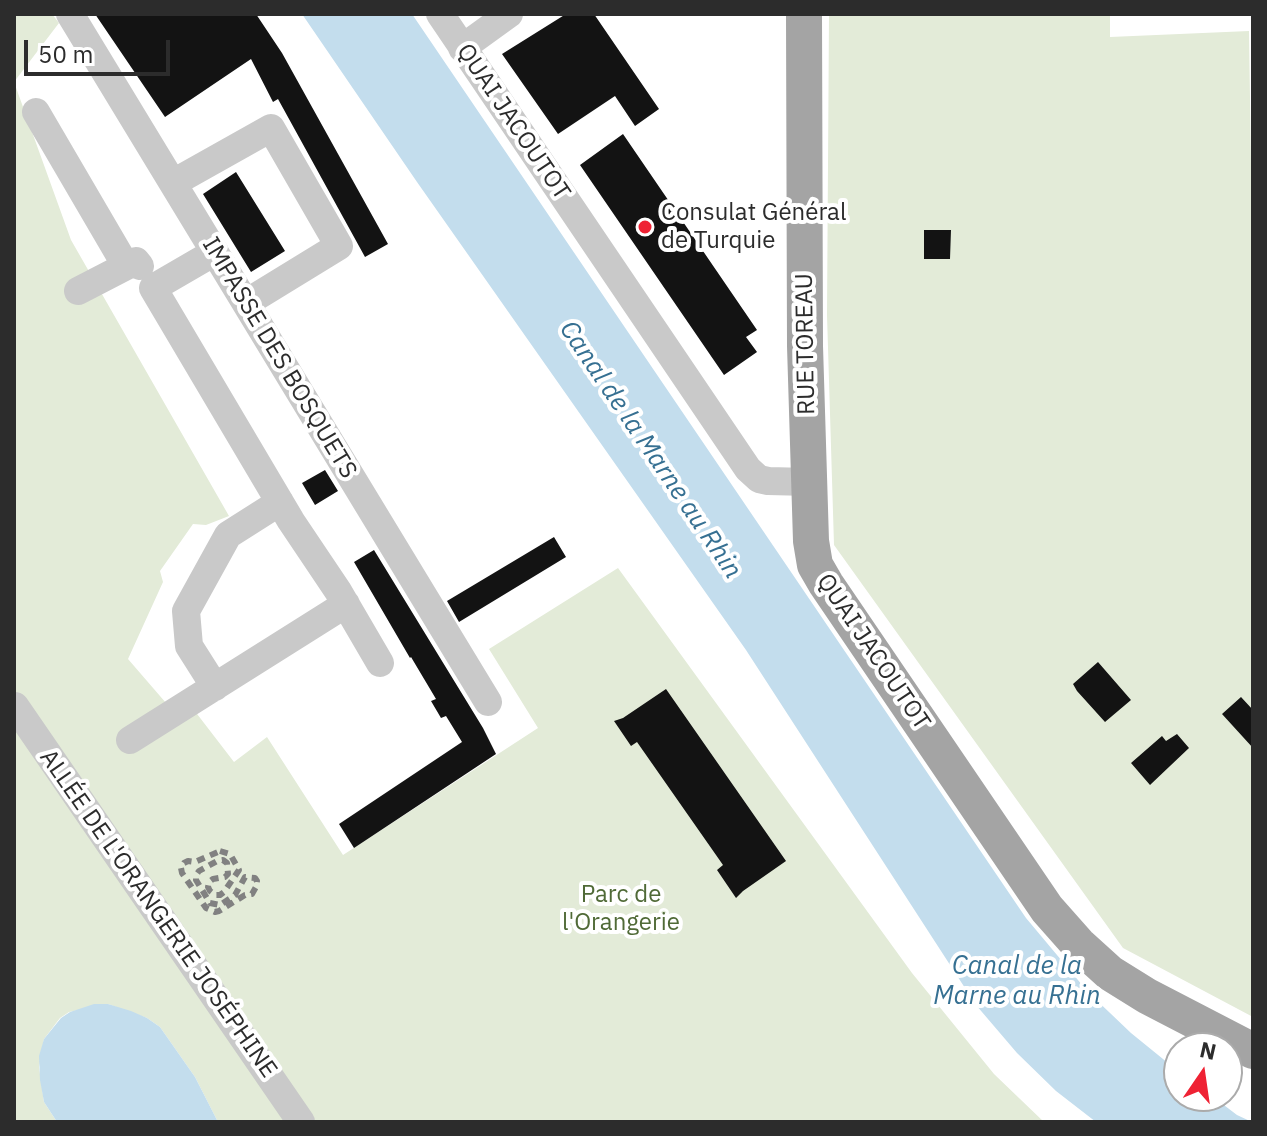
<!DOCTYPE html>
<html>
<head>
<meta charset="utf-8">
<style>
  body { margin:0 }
  #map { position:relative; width:1267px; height:1136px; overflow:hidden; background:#fff; font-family:"IBM Plex Sans",sans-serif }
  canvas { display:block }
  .frame { position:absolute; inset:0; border:16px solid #2c2c2c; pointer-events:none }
  .north { position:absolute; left:1163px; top:1032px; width:80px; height:80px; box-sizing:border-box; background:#fff; border:2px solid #ababab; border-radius:50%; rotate:13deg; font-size:22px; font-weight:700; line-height:32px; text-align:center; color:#2c2c2c }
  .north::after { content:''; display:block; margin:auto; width:28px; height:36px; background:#ef2234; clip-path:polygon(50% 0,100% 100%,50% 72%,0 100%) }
  .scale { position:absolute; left:24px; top:40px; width:146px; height:36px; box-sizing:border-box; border:4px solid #2c2c2c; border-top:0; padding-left:10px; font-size:24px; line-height:28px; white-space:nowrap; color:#2c2c2c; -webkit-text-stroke:6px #fff; paint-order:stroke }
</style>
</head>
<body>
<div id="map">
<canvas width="1267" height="1136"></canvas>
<div class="frame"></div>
<div class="north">N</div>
<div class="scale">50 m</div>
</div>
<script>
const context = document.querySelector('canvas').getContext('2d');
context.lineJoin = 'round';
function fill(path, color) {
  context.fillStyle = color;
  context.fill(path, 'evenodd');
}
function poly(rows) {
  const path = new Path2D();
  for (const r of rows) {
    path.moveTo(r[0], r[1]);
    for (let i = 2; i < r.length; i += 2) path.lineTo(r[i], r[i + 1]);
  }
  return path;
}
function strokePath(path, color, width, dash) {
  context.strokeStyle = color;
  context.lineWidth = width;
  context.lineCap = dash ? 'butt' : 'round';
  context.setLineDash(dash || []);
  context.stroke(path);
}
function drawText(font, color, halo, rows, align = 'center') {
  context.font = font + ' "IBM Plex Sans",sans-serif';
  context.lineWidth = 8;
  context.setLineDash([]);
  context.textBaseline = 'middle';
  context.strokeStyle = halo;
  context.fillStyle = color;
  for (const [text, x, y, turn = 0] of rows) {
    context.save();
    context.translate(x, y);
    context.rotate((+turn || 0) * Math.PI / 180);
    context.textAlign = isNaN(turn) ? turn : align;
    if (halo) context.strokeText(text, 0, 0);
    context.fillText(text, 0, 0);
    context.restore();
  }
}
fill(poly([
  [14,14,52,14,59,23,14,82,71,240,229,516,206,525,193,524,160,571,163,582,128,659,179,718,194,710,234,762,267,737,343,855,538,728,489,649,618,568,912,973,994,1074,1044,1122,218,1122,195,1077,160,1027,147,1018,108,1004,69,1012,60,1018,44,1039,39,1067,44,1102,57,1122,14,1122],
  [829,14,1110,14,1110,37,1249,31,1251,165,1253,165,1253,1017,1123,948,834,545,827,315]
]), '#e3ebd8');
fill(poly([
  [302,14,412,14,1026,918,1088,992,1131,1033,1179,1072,1179,1096,1212,1096,1237,1115,1252,1122,1096,1122,1056,1091,1017,1053,976,1005,746,650,417,182],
  [94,1004,108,1004,131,1011,147,1018,160,1027,195,1077,218,1122,57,1122,44,1102,40,1080,39,1056,44,1039,61,1018,70,1012]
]), '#c3dded');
fill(poly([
  [95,14,256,14,282,53,388,244,365,257,278,99,273,102,251,59,165,117],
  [566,14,594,14,659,109,635,126,615,96,558,134,502,54],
  [623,134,757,330,746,337,757,352,724,375,580,165],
  [236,172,285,251,251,272,203,194],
  [924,230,951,230,950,259,924,259],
  [325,470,338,491,315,505,302,483],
  [554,537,566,557,459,622,447,601],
  [374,550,483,728,496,754,354,848,339,824,462,742,446,716,441,718,431,701,436,699,411,657,410,658,354,562],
  [1098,662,1131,700,1105,722,1077,691,1073,684],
  [666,689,786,861,743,891,736,898,717,870,723,865,637,742,631,746,614,721,623,718],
  [1241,697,1253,710,1253,748,1222,714],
  [1177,734,1189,748,1150,785,1131,763,1162,736,1166,741]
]), '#131313');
strokePath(poly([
  [70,14,488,702],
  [440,14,748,469,759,479,768,481,809,482],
  [462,48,509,14],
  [36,112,126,266],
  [173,183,271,128,339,246,246,303],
  [215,252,153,288,291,521,338,591,380,663],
  [78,291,136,261,140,266],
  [215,687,189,646,186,611,228,535,280,502],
  [15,706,301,1122],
  [130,740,346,604]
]), '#c9c9c9', 28);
strokePath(poly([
  [804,14,805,346,811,541,815,565,826,584,1047,909,1078,944,1110,973,1147,996,1253,1051]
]), '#a4a4a4', 36);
strokePath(poly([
  [220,851,230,854,239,870,224,892,220,895,215,895,210,891,208,887,209,882,213,879,225,877,228,874,227,863,223,860,217,861,199,871,196,875,196,880,210,903,220,905,235,895,245,877,255,878,257,881,256,887,252,894,245,895,219,911,215,912,206,908,182,873,181,868,184,863,188,861,195,862,220,851]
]), '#818181', 6, [8, 6]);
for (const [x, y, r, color] of [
  [645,227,8,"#ef2234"]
]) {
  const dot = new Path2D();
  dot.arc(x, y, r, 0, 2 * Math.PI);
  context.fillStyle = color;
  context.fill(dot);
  strokePath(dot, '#fff', 3);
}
drawText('24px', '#2c2c2c', '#fff', [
  ["QUAI JACOUTOT",513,122,56],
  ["RUE TOREAU",806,344,-91],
  ["IMPASSE DES BOSQUETS",279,358,59],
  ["QUAI JACOUTOT",873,652,56],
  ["ALLÉE DE L'ORANGERIE JOSÉPHINE",158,914,55]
]);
drawText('24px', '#2c2c2c', '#fff', [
  ["Consulat Général",661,213],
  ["de Turquie",661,241]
], 'left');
drawText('24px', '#506a37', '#fff', [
  ["Parc de",621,895],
  ["l'Orangerie",621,923]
]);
drawText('italic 26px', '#367092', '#fff', [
  ["Canal de la Marne au Rhin",650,450,56],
  ["Canal de la",1017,966],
  ["Marne au Rhin",1017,996]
]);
</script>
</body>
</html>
